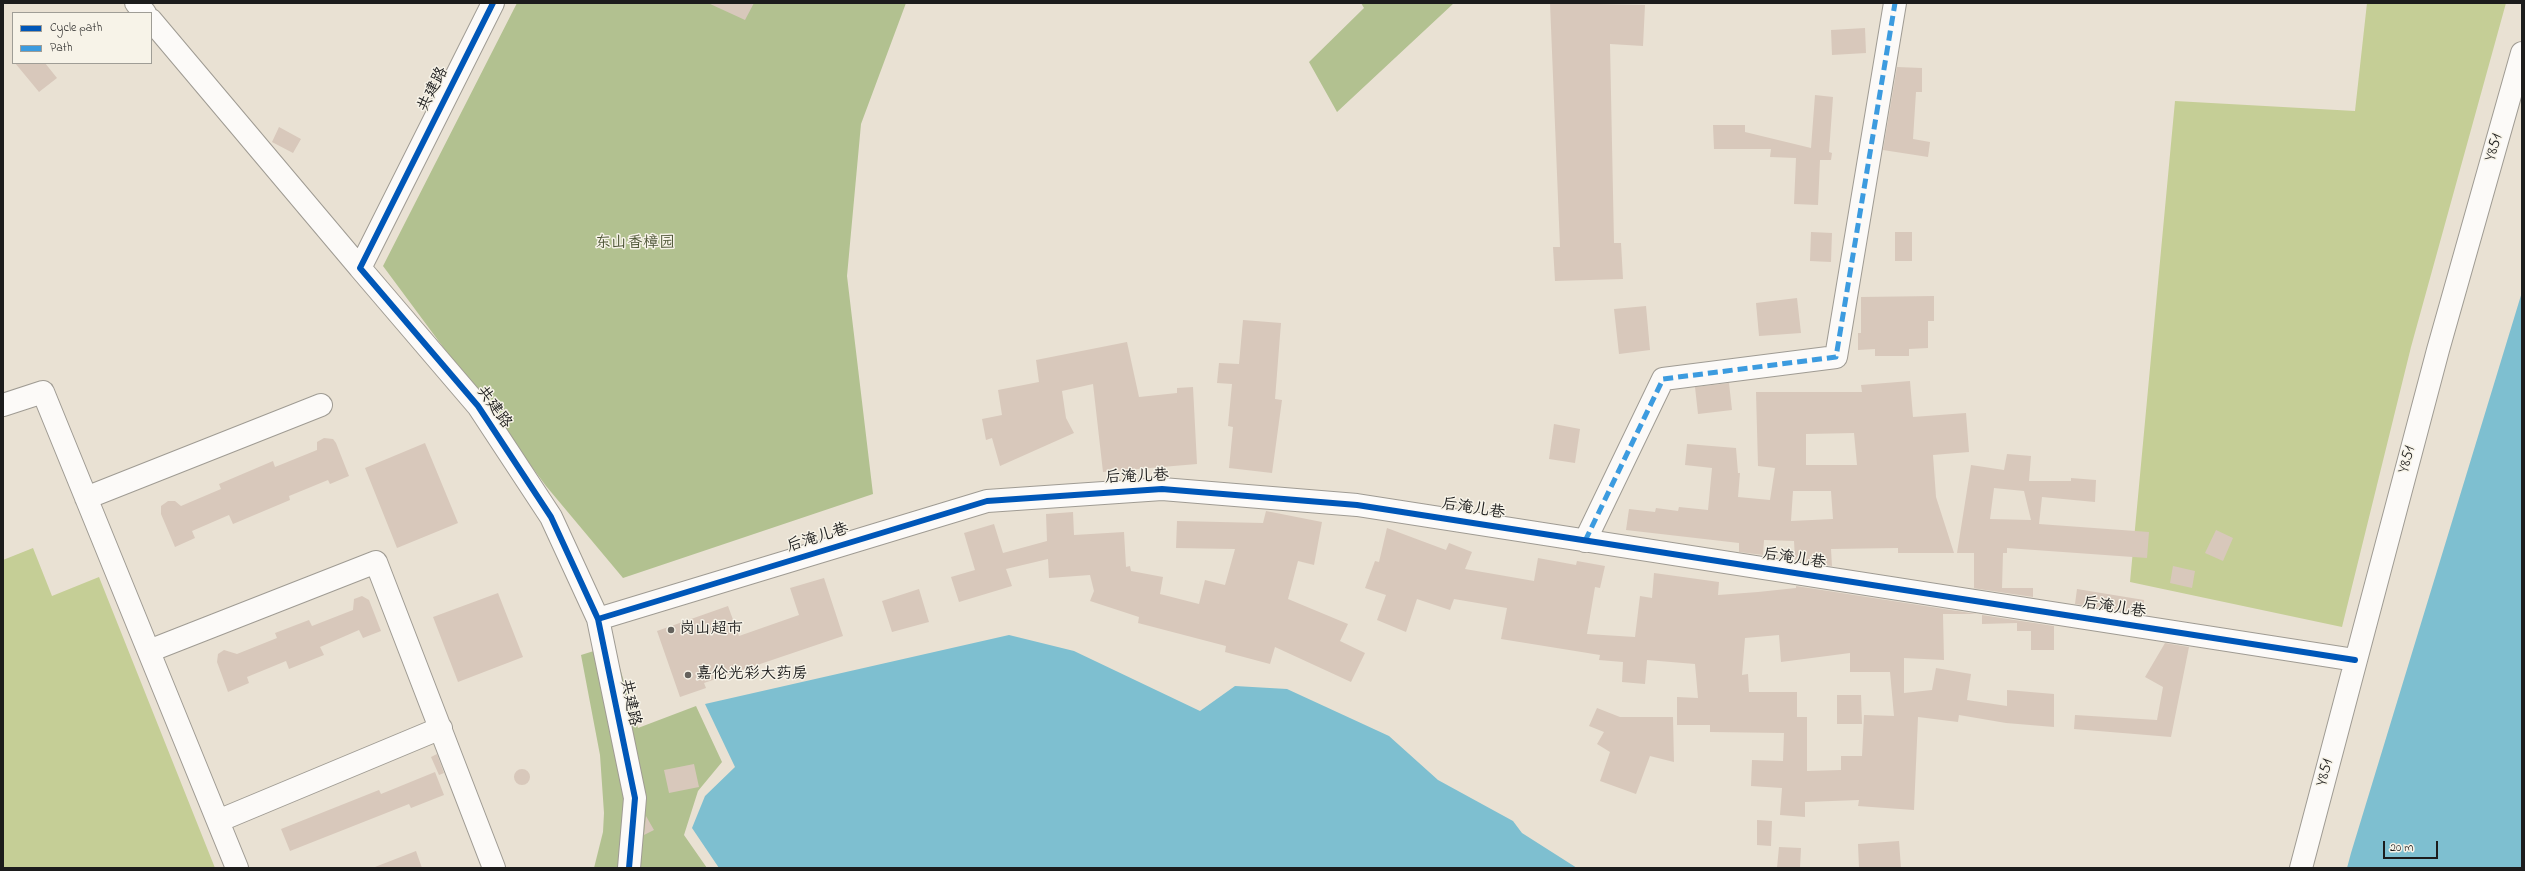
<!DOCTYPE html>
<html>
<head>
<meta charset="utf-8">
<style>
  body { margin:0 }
  #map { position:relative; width:2525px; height:871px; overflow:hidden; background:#e9e1d3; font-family:"Indie Flower",sans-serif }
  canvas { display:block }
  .frame { position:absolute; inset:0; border:4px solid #1c1c1c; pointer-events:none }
  .legend { position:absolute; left:12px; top:12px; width:140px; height:52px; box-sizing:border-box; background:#f7f3e8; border:1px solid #9f9d96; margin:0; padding:5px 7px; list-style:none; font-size:12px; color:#1c1c1c }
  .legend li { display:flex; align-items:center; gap:8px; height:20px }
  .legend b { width:20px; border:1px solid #9f9d96 }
  .scale { position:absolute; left:2383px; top:841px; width:55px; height:18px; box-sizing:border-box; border:2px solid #1c1c1c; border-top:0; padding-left:5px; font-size:12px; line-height:14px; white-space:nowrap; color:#1c1c1c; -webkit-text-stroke:3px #f7f3e8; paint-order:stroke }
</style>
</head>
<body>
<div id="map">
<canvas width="2525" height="871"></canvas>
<div class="frame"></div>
<ul class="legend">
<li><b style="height:5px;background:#0057b8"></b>Cycle path</li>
<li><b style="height:5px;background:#3c9bdf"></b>Path</li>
</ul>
<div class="scale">20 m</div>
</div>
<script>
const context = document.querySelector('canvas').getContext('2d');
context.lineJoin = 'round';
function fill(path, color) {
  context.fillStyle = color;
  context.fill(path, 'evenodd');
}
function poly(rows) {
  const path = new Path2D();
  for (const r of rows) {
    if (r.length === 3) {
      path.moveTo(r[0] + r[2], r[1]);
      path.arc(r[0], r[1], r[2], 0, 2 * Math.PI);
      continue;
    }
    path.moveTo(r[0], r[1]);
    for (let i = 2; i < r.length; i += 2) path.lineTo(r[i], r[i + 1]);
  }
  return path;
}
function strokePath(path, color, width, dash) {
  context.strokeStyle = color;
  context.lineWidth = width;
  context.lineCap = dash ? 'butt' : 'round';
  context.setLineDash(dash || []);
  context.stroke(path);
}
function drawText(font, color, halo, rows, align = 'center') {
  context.font = font + ' "Indie Flower","LXGW WenKai TC",sans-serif';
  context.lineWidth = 3;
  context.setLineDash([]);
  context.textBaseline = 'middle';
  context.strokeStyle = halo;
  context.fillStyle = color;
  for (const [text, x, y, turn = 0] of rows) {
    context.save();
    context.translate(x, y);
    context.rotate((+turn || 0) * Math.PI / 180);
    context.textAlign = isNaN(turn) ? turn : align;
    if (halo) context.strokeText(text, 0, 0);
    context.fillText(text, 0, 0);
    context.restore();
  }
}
fill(poly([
  [2367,3,2506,3,2411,347,2342,627,2130,582,2175,101,2355,111],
  [33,548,52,596,99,577,215,868,3,868,3,560]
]), '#c5ce96');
fill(poly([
  [517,3,906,3,861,124,847,276,873,494,623,578,546,486,383,266],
  [1361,3,1454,3,1337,112,1309,62,1364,8],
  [613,645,638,728,696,706,722,762,698,791,684,835,707,868,594,868,603,832,604,813,600,755,581,655]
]), '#b2c190');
fill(poly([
  [2522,292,2522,868,2347,868,2351,853],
  [1009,635,1074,651,1200,711,1235,686,1287,689,1389,736,1438,780,1513,821,1522,833,1577,868,719,868,692,828,705,796,735,767,705,704]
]), '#7ebfd0');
fill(poly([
  [708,3,754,3,745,20],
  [1550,3,1645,5,1643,46,1610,44,1614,243,1621,243,1623,279,1555,281,1553,247,1560,247],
  [1865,28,1866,53,1832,55,1831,30],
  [15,63,45,63,57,78,39,92],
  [1897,67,1922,68,1922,92,1916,92,1913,139,1930,142,1928,157,1883,150],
  [1815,95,1833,97,1829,152,1832,153,1831,160,1820,160,1818,205,1794,204,1796,158,1770,157,1771,149,1714,149,1713,125,1745,125,1745,132,1811,148],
  [279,127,301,139,293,153,272,142],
  [1811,232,1832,233,1831,262,1810,261],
  [1895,232,1912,232,1912,261,1895,261],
  [1934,296,1934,321,1928,321,1928,348,1909,349,1909,356,1875,356,1875,349,1858,350,1858,333,1861,333,1861,297],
  [1797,298,1801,333,1759,336,1756,303],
  [1646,306,1650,350,1619,354,1614,309],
  [1243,320,1281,323,1275,399,1282,400,1272,473,1229,468,1233,427,1228,426,1232,384,1217,383,1219,363,1239,364],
  [1127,342,1139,397,1177,393,1177,388,1193,387,1197,464,1103,472,1093,384,1062,391,1066,418,1074,433,1000,466,992,438,986,440,982,419,1002,415,998,390,1039,382,1036,360],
  [1910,381,1913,417,1966,413,1969,452,1933,455,1936,497,1954,553,1898,553,1898,548,1831,549,1832,566,1795,560,1794,541,1764,540,1763,555,1739,552,1739,543,1626,530,1629,509,1655,512,1656,508,1678,511,1679,507,1708,510,1712,468,1685,465,1687,444,1736,448,1738,473,1740,473,1738,497,1770,500,1775,468,1758,466,1756,392,1862,392,1861,385],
  [1854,433,1857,465,1806,465,1806,434],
  [1793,491,1831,491,1833,519,1791,521],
  [1729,383,1732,410,1698,414,1695,387],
  [1554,424,1580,429,1575,463,1549,459],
  [324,438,333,439,336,443,349,476,330,484,328,480,289,496,290,500,233,524,229,515,192,531,195,538,175,547,161,514,161,506,168,501,175,501,181,506,221,489,219,484,273,461,275,467,317,450,317,442],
  [425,443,458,523,397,548,365,468],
  [2007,454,2031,456,2029,481,2071,481,2071,478,2096,480,2095,502,2042,497,2039,524,2149,532,2147,558,2007,548,2007,553,2003,553,2002,588,2033,588,2033,597,1972,588,1974,588,1974,553,1957,553,1971,465,2004,470],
  [1994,488,2024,491,2031,520,1990,519],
  [1266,511,1322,522,1314,565,1298,561,1288,599,1348,624,1340,641,1365,653,1351,682,1275,647,1270,664,1225,652,1226,646,1138,623,1139,617,1090,601,1094,591,1090,575,1049,578,1048,559,1006,569,1012,586,959,602,951,577,975,570,964,533,994,524,1003,553,1047,541,1046,514,1073,512,1074,535,1124,532,1126,567,1130,566,1131,571,1163,577,1160,594,1199,604,1205,580,1225,585,1235,549,1176,548,1177,521,1263,523],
  [1387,528,1446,550,1449,543,1472,552,1465,569,1534,581,1538,558,1576,565,1577,561,1605,566,1600,588,1595,587,1587,634,1635,637,1640,596,1652,598,1654,573,1719,582,1718,595,1758,592,1796,588,1796,586,1977,614,1943,614,1944,660,1904,658,1904,693,1932,690,1936,668,1971,674,1967,700,2007,706,2007,690,2054,694,2054,727,2006,723,1959,715,1958,722,1918,717,1914,810,1858,806,1859,800,1805,802,1805,817,1780,815,1782,788,1751,786,1752,760,1783,761,1784,733,1710,732,1710,725,1677,725,1677,697,1698,698,1695,664,1647,660,1645,684,1622,682,1623,662,1599,660,1600,655,1501,639,1507,608,1454,599,1450,610,1417,599,1406,632,1377,620,1386,595,1365,588,1375,561,1379,562],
  [1779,635,1781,662,1850,653,1850,672,1890,672,1894,716,1864,715,1862,756,1841,756,1841,770,1807,771,1807,717,1797,717,1797,692,1749,692,1748,674,1742,675,1745,638],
  [2216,530,2233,538,2223,561,2205,553],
  [2173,566,2195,571,2192,588,2170,583],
  [824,578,843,636,704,683,706,688,680,697,657,631,728,606,739,636,799,615,790,588],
  [919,589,929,622,892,632,882,601],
  [2077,589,2144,600,2143,614,2075,604],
  [498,593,523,657,458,682,433,617],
  [362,596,369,600,381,631,363,638,359,630,320,647,324,655,289,669,286,661,247,677,249,683,228,692,217,662,218,654,224,650,237,654,277,638,275,633,309,620,312,626,353,610,354,599],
  [1982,615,2054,626,2054,650,2031,650,2031,631,2017,631,2017,623,1982,624],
  [2165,643,2189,647,2171,737,2074,729,2075,715,2157,720,2163,687,2145,677],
  [1837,695,1861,695,1862,724,1837,724],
  [1597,708,1620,717,1673,717,1674,762,1650,756,1636,794,1600,781,1610,752,1597,744,1604,732,1589,726],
  [437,754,444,773,439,775,431,757],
  [694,764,699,787,669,793,664,770],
  [522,777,8],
  [435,772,444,795,411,808,409,804,290,851,281,829,379,790,381,794],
  [646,816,654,830,644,835],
  [1757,820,1772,821,1771,846,1757,845],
  [1899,841,1901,868,1859,868,1858,844],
  [1779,847,1801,848,1800,868,1777,868],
  [416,851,422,868,375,868,375,867]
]), '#d8c8bb');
const minor = poly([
  [136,3,145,13],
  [493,3,360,268,478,406,551,517,598,619,635,798,629,868],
  [151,20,360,268],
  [3,405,43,392,237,868],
  [86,498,321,405],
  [1585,541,1663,379,1836,357,1895,3],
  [598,619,987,501,1162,489,1357,505,2355,660],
  [149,651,376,562,494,868],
  [218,821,441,728],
  [2301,868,2438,350,2522,53]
]);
strokePath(minor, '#9f9b93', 24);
strokePath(minor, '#fcfaf8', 22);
strokePath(poly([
  [1585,541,1663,379,1836,357,1895,3]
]), '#3c9bdf', 5, [10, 5]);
strokePath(poly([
  [493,3,360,268,478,406,551,517,598,619,635,798,629,868],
  [598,619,987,501,1162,489,1357,505,2355,660]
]), '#0057b8', 6);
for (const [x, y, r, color] of [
  [671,630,4,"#64615c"],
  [688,675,4,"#64615c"]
]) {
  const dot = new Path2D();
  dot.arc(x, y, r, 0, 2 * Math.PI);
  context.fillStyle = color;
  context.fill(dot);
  strokePath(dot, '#f7f3e8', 1.5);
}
drawText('16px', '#1c1c1c', '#f7f3e8', [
  ["共建路",434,90,-63],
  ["Y851",2495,148,-74],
  ["共建路",493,408,54],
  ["Y851",2408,460,-75],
  ["后淹儿巷",1137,478,-2],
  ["后淹儿巷",1473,510,9],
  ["后淹儿巷",818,539,-17],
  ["后淹儿巷",1794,560,9],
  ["后淹儿巷",2114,609,9],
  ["共建路",629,703,78],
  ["Y851",2326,773,-76]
]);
drawText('16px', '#4d5536', '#f7f3e8', [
  ["东山香樟园",635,244]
]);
drawText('16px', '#1c1c1c', '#f7f3e8', [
  ["岗山超市",679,630],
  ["嘉伦光彩大药房",696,675]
], 'left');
</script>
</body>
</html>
